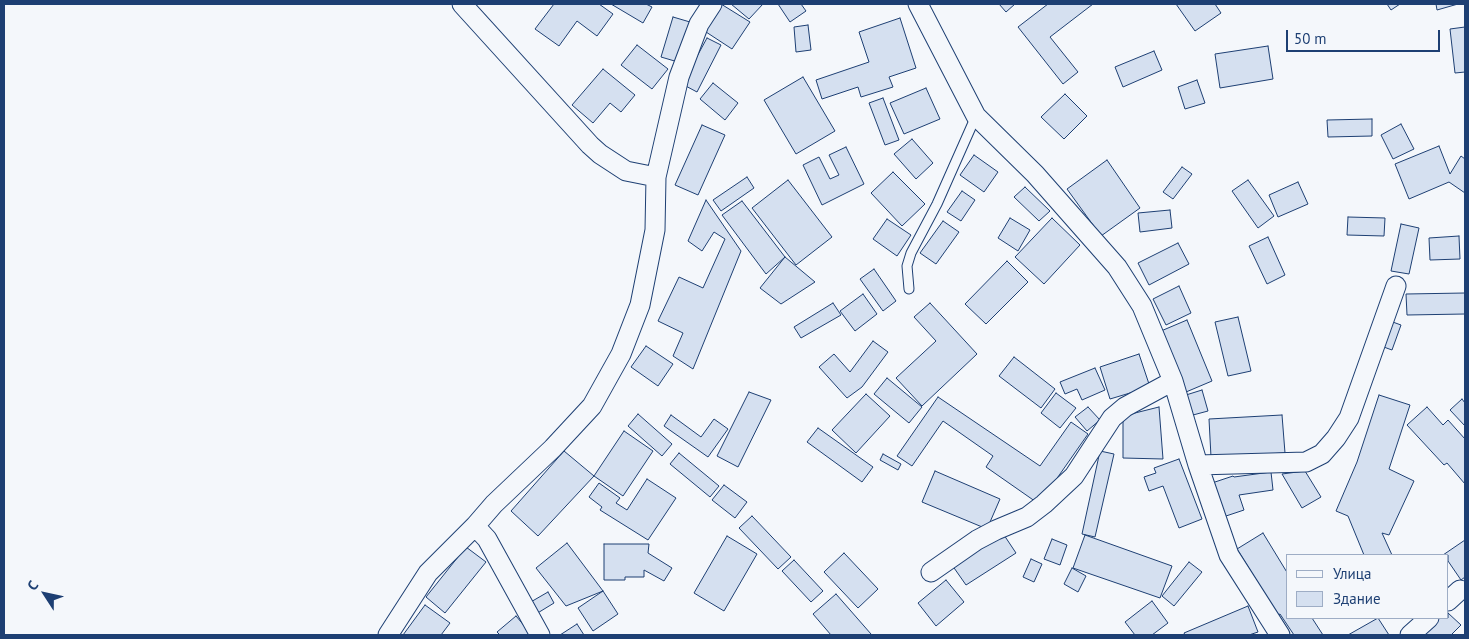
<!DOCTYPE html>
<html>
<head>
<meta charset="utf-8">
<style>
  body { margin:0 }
  #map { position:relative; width:1469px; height:639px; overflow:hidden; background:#f4f7fb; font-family:"PT Sans",sans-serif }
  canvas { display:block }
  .frame { position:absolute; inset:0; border:5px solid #1d3f73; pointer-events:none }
  .legend { position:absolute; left:1286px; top:554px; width:162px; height:65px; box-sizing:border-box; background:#f4f7fb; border:1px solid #9eadc5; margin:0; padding:6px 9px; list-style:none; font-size:15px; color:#1d3f73 }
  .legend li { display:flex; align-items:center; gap:10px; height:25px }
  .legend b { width:25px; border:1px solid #9eadc5 }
  .north { position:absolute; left:20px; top:569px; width:50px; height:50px; -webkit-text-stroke:4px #f4f7fb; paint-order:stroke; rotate:305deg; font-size:14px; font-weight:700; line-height:20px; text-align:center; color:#1d3f73 }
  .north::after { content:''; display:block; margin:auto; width:18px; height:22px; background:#1d3f73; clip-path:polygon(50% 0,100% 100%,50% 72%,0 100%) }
  .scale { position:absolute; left:1286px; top:30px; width:154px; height:22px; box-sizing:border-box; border:2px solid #1d3f73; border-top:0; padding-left:6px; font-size:15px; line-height:18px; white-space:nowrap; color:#1d3f73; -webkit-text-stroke:4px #f4f7fb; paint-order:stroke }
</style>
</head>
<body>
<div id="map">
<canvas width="1469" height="639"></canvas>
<div class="frame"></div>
<ul class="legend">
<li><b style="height:6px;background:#f4f7fb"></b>Улица</li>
<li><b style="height:14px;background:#d5e0f0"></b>Здание</li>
</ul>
<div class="north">С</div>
<div class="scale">50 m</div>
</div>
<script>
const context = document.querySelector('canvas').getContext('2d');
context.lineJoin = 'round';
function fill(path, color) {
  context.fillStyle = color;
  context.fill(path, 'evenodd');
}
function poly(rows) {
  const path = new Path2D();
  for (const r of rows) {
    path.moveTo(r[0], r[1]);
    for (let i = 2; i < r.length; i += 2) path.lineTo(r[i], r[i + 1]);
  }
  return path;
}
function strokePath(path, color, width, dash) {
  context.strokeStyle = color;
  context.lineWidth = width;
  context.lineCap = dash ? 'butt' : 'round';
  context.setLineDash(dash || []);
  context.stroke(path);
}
const building = poly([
  [554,4,599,4,613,14,597,36,577,21,559,46,535,29,554,4],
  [611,4,646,4,652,7,643,23,611,4],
  [721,4,750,22,732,49,703,30,721,4],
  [731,4,763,4,749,19,731,4],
  [778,4,801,4,806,11,790,22,778,4],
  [999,4,1015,4,1006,12,999,4],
  [1048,4,1093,4,1050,37,1078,72,1063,84,1018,27,1048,4],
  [1176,4,1215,4,1221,13,1195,31,1176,4],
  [1387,4,1400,4,1391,10,1387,4],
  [1436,4,1458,4,1437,10,1436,4],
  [673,17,690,22,678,62,661,57,673,17],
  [900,18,916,68,889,77,893,87,861,97,858,87,822,99,816,80,869,62,859,32,900,18],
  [808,25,811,50,796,52,794,27,808,25],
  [1465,27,1465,72,1455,73,1450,29,1465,27],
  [707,38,721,45,697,92,682,84,707,38],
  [637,45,668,69,652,89,621,65,637,45],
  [1268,46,1273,79,1220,88,1215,54,1268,46],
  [1154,51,1162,70,1123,87,1115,67,1154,51],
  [603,69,635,95,621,112,610,103,593,123,572,105,603,69],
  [803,77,835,131,796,154,764,100,803,77],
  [1197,80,1205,103,1185,109,1178,87,1197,80],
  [713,83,738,103,725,120,700,99,713,83],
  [926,88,940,119,904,134,890,103,926,88],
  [1065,94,1087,116,1064,139,1041,117,1065,94],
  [883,98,899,140,885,145,869,103,883,98],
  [1372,119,1372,136,1328,137,1327,120,1372,119],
  [1401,124,1414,149,1393,159,1381,135,1401,124],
  [702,125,725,135,698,195,675,185,702,125],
  [912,139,933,163,916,179,894,154,912,139],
  [1439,146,1450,174,1461,156,1465,159,1465,193,1449,182,1409,199,1395,164,1439,146],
  [846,147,864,184,822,205,803,165,819,157,830,179,839,175,829,155,846,147],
  [974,155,998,172,984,192,960,175,974,155],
  [1107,160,1140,208,1101,236,1067,189,1107,160],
  [1182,167,1192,174,1173,199,1163,192,1182,167],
  [893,172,925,204,902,226,871,193,893,172],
  [747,177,754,188,721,211,713,200,747,177],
  [788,180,832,237,796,265,752,208,788,180],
  [1248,180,1274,216,1258,228,1232,191,1248,180],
  [1298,182,1308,204,1278,217,1269,195,1298,182],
  [1025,187,1050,211,1039,221,1014,197,1025,187],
  [962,191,975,200,961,221,947,212,962,191],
  [706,200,741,251,693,369,673,356,683,333,658,321,679,277,703,288,725,239,714,232,702,251,688,241,706,200],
  [742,201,785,257,766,274,722,215,742,201],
  [1170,210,1172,228,1140,232,1138,213,1170,210],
  [1348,217,1385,218,1384,236,1347,235,1348,217],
  [1010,218,1030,230,1018,251,998,238,1010,218],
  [1052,218,1080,245,1044,284,1015,257,1052,218],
  [887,219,911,235,897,256,873,239,887,219],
  [943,221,959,232,936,264,920,253,943,221],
  [1401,224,1419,228,1409,274,1391,271,1401,224],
  [1459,236,1460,259,1430,260,1429,238,1459,236],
  [1268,237,1285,275,1267,284,1249,246,1268,237],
  [1178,243,1189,264,1149,285,1138,263,1178,243],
  [785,257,815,282,781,304,760,288,785,257],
  [1007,261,1028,282,986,324,965,304,1007,261],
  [874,269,896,301,883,311,860,279,874,269],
  [1179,286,1191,313,1166,325,1153,299,1179,286],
  [1465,293,1465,314,1407,315,1406,294,1465,293],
  [863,294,877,314,855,331,840,311,863,294],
  [833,303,841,315,801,338,794,327,833,303],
  [930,303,977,354,922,406,896,378,936,341,914,317,930,303],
  [1238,317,1251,371,1228,376,1215,322,1238,317],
  [1187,320,1212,381,1186,392,1161,331,1187,320],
  [1390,321,1401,325,1392,350,1381,346,1390,321],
  [873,341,888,352,862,387,847,398,819,367,834,354,850,372,873,341],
  [646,346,673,364,658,386,631,367,646,346],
  [1139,354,1150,387,1110,399,1100,367,1139,354],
  [1014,357,1055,389,1041,408,999,376,1014,357],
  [1095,368,1105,390,1082,400,1077,389,1065,394,1060,382,1095,368],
  [887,378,922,407,909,423,874,394,887,378],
  [1202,390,1208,411,1193,415,1186,395,1202,390],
  [749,392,771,400,738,467,717,456,749,392],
  [1056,393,1076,408,1060,428,1041,413,1056,393],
  [866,394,890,416,856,453,832,430,866,394],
  [1379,395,1410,405,1389,469,1414,481,1389,535,1382,533,1392,555,1364,555,1348,516,1336,511,1357,462,1379,395],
  [938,397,1040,466,1071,422,1088,434,1039,504,986,467,993,456,943,421,912,466,897,456,938,397],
  [1462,399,1465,403,1465,426,1450,410,1462,399],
  [1088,407,1100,420,1087,431,1075,417,1088,407],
  [1159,407,1163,459,1123,458,1123,416,1159,407],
  [1427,407,1443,425,1448,420,1465,439,1465,484,1447,463,1444,465,1407,425,1427,407],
  [638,414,672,444,662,456,628,426,638,414],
  [671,415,701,437,714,419,728,429,708,457,664,426,671,415],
  [1282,415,1285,453,1211,457,1209,419,1282,415],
  [818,428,873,467,862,482,807,442,818,428],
  [624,431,653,451,623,496,594,476,624,431],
  [564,451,594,476,538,536,511,511,564,451],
  [1100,451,1114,454,1095,537,1082,534,1100,451],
  [679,453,719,486,710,497,670,464,679,453],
  [883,454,901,464,898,470,880,460,883,454],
  [1179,459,1202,519,1179,528,1163,486,1149,491,1144,477,1156,473,1154,468,1179,459],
  [935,471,1000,499,987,529,922,502,935,471],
  [1305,471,1321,497,1302,508,1282,474,1305,471],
  [1271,472,1273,490,1239,495,1244,510,1223,517,1212,483,1233,476,1234,477,1271,472],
  [647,479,676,498,648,540,600,510,602,507,589,497,599,483,620,498,616,503,627,510,647,479],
  [724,485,747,502,735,518,712,500,724,485],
  [752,516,791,557,778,569,739,528,752,516],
  [1002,532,1016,553,966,585,952,565,1002,532],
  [1263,533,1288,574,1288,618,1312,618,1323,635,1294,635,1280,614,1278,615,1237,549,1263,533],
  [1085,535,1172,566,1160,598,1073,568,1085,535],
  [727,536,757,554,724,611,694,593,727,536],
  [1052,539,1067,545,1060,565,1044,559,1052,539],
  [1465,540,1465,577,1461,580,1448,561,1448,555,1443,555,1465,540],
  [567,543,603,591,566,606,536,568,567,543],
  [604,544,649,544,648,553,672,568,664,581,644,570,644,577,625,577,625,580,604,580,604,544],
  [466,547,486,562,445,613,426,597,466,547],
  [844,553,878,589,858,608,824,572,844,553],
  [1031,559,1042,564,1034,582,1023,577,1031,559],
  [794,560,823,591,811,602,782,571,794,560],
  [1189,562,1202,572,1174,606,1162,596,1189,562],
  [1072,568,1086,576,1078,592,1064,584,1072,568],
  [946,580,964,602,936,626,918,603,946,580],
  [603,591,618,614,593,631,578,608,603,591],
  [548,592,554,603,536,614,529,603,548,592],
  [836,594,871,634,870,635,831,635,813,614,836,594],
  [1152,601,1168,623,1152,635,1135,635,1125,622,1152,601],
  [425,605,450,623,441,635,403,635,425,605],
  [1248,606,1258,632,1249,635,1185,635,1184,633,1248,606],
  [1448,613,1461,625,1451,635,1423,635,1439,618,1448,618,1448,613],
  [516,616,532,635,500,635,497,632,516,616],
  [1378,618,1389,635,1348,635,1378,618],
  [577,624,584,635,560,635,577,624]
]);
fill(building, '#d5e0f0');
strokePath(building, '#1d3f73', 1);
const service = poly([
  [909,289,907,266,911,253,937,204,976,116]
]);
const minor = poly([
  [462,4,590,145,600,154,626,171,656,177],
  [918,4,976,116,1035,174,1117,267,1142,306,1173,381,1198,465,1229,555,1280,635],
  [1198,465,1306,462,1322,454,1336,438,1349,418,1396,286],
  [475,526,487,539,540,635],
  [931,572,977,540,996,530,1027,517,1044,504,1074,476,1112,418,1125,407,1173,381],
  [1448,601,1460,590],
  [388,635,428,573,475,526,494,504,553,448,592,406,621,354,640,305,655,230,656,177,679,77,699,24,712,4],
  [1410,635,1429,618]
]);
strokePath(service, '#1d3f73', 11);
strokePath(minor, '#1d3f73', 21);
strokePath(service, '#f4f7fb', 9);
strokePath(minor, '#f4f7fb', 19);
</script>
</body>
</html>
